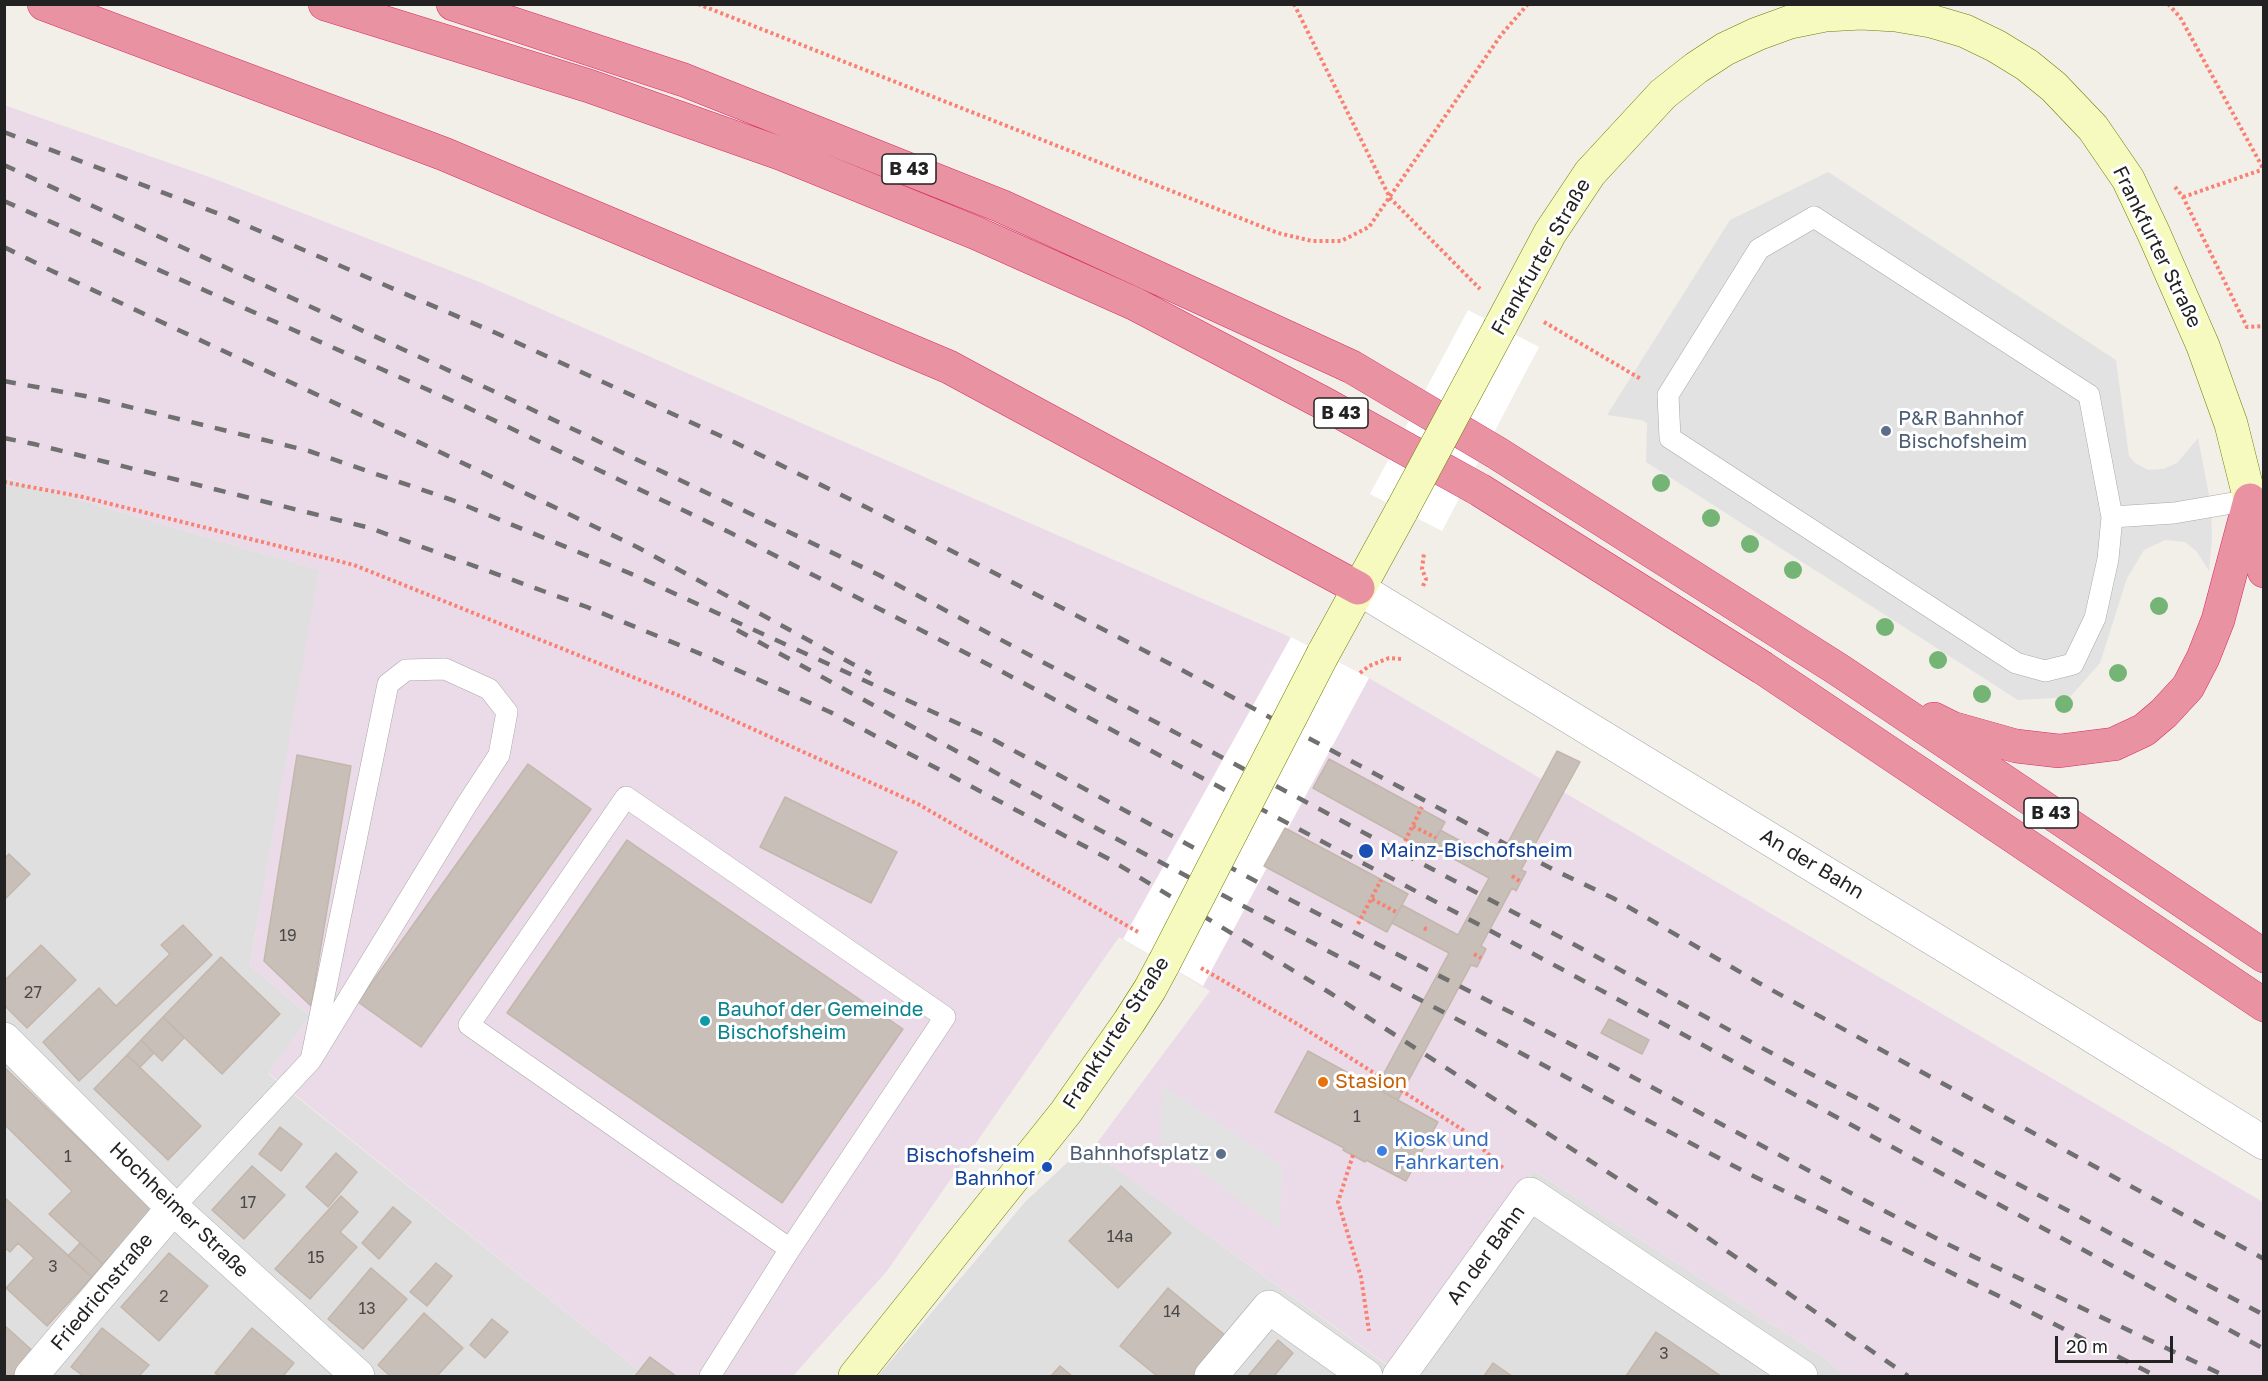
<!DOCTYPE html>
<html>
<head>
<meta charset="utf-8">
<style>
  body { margin:0 }
  #map { position:relative; width:2268px; height:1381px; overflow:hidden; background:#f2efe9; font-family:"Golos Text",sans-serif }
  canvas { display:block }
  .frame { position:absolute; inset:0; border:6px solid #222; pointer-events:none }
  .scale { position:absolute; left:2055px; top:1336px; width:118px; height:27px; box-sizing:border-box; border:3px solid #222; border-top:0; padding-left:8px; font-size:18px; line-height:21px; white-space:nowrap; color:#222; -webkit-text-stroke:4px #fff; paint-order:stroke }
</style>
</head>
<body>
<div id="map">
<canvas width="2268" height="1381"></canvas>
<div class="frame"></div>
<div class="scale">20 m</div>
</div>
<script>
const context = document.querySelector('canvas').getContext('2d');
context.lineJoin = 'round';
function fill(path, color) {
  context.fillStyle = color;
  context.fill(path, 'evenodd');
}
function poly(rows) {
  const path = new Path2D();
  for (const r of rows) {
    path.moveTo(r[0], r[1]);
    for (let i = 2; i < r.length; i += 2) path.lineTo(r[i], r[i + 1]);
  }
  return path;
}
function strokePath(path, color, width, dash) {
  context.strokeStyle = color;
  context.lineWidth = width;
  context.lineCap = dash ? 'butt' : 'round';
  context.setLineDash(dash || []);
  context.stroke(path);
}
function drawText(font, color, halo, rows, align = 'center') {
  context.font = font + ' "Golos Text",sans-serif';
  context.lineWidth = 6;
  context.setLineDash([]);
  context.textBaseline = 'middle';
  context.strokeStyle = halo;
  context.fillStyle = color;
  for (const [text, x, y, turn = 0] of rows) {
    context.save();
    context.translate(x, y);
    context.rotate((+turn || 0) * Math.PI / 180);
    context.textAlign = isNaN(turn) ? turn : align;
    if (halo) context.strokeText(text, 0, 0);
    context.fillText(text, 0, 0);
    context.restore();
  }
}
fill(poly([
  [4,478,320,570,250,965,310,1016,268,1074,646,1376,5,1376],
  [1085,1146,1388,1366,1533,1170,1824,1358,1846,1376,878,1376,1025,1202]
]), '#e0dfdf');
fill(poly([
  [4,105,215,179,477,281,1290,637,1369,678,2263,1202,2263,1376,1846,1376,1824,1358,1533,1170,1389,1366,1091,1151,1210,991,1119,937,887,1271,793,1376,646,1376,268,1073,310,1016,250,965,319,570,5,478]
]), '#ebdbe8');
fill(poly([
  [1828,172,2116,360,2129,456,2135,463,2148,470,2163,469,2177,463,2198,438,2211,506,2212,539,2209,571,2197,552,2185,542,2165,540,2144,550,2127,578,2100,663,2070,697,2018,700,1646,462,1647,423,1641,420,1607,415,1730,220],
  [1162,1085,1282,1165,1280,1229,1160,1143]
]), '#e2e2e2');
fill(poly([
  [1468,310,1539,347,1442,531,1370,494],
  [1291,637,1369,678,1203,986,1123,939]
]), '#fff');
const building = poly([
  [1557,751,1580,762,1521,870,1526,872,1516,891,1512,888,1481,946,1486,949,1477,967,1471,965,1398,1100,1376,1088,1449,953,1392,923,1402,905,1458,935,1489,878,1432,847,1440,830,1498,861,1557,751],
  [297,755,351,766,311,1006,264,961,297,755],
  [1329,759,1445,822,1429,852,1313,788,1329,759],
  [528,764,591,809,421,1047,358,1002,528,764],
  [785,797,897,852,871,903,760,847,785,797],
  [1285,828,1408,894,1387,932,1264,866,1285,828],
  [627,840,903,1029,782,1203,507,1013,627,840],
  [9,854,30,874,4,900,4,859,9,854],
  [183,925,212,955,79,1081,43,1042,99,988,116,1006,170,954,161,945,183,925],
  [41,945,76,980,27,1028,4,1005,4,981,41,945],
  [221,957,280,1014,222,1074,163,1017,221,957],
  [163,1017,184,1038,162,1061,141,1040,163,1017],
  [1609,1019,1649,1040,1642,1054,1601,1033,1609,1019],
  [141,1040,154,1053,140,1067,127,1055,141,1040],
  [1308,1051,1438,1122,1406,1181,1366,1160,1365,1162,1343,1150,1344,1148,1275,1112,1308,1051],
  [127,1055,201,1126,168,1160,94,1089,127,1055],
  [4,1067,153,1210,103,1264,49,1214,72,1191,4,1124,4,1067],
  [280,1127,302,1144,281,1171,259,1154,280,1127],
  [336,1153,357,1172,328,1207,306,1187,336,1153],
  [252,1166,285,1195,244,1239,212,1210,252,1166],
  [1121,1186,1171,1233,1118,1288,1069,1241,1121,1186],
  [341,1196,358,1212,340,1232,357,1247,310,1299,275,1269,341,1196],
  [4,1197,92,1277,47,1326,6,1288,34,1258,18,1243,10,1252,4,1247,4,1197],
  [393,1207,411,1222,379,1259,362,1243,393,1207],
  [80,1243,103,1264,92,1277,68,1256,80,1243],
  [169,1253,208,1286,159,1341,121,1307,169,1253],
  [436,1263,452,1276,427,1306,410,1292,436,1263],
  [371,1268,407,1299,363,1349,328,1319,371,1268],
  [1168,1288,1226,1336,1193,1376,1157,1376,1120,1346,1168,1288],
  [424,1313,463,1348,437,1376,390,1376,378,1365,424,1313],
  [492,1319,508,1332,485,1358,470,1345,492,1319],
  [4,1325,35,1353,13,1376,4,1376,4,1325],
  [102,1328,149,1365,139,1376,83,1376,71,1367,102,1328],
  [252,1328,294,1363,283,1376,220,1376,215,1373,252,1328],
  [1656,1332,1721,1376,1626,1376,1656,1332],
  [1278,1340,1293,1353,1274,1376,1248,1376,1278,1340],
  [650,1357,676,1376,635,1376,650,1357],
  [1493,1363,1512,1376,1484,1376,1493,1363],
  [1060,1366,1072,1376,1051,1376,1060,1366]
]);
fill(building, '#c7bfb8');
strokePath(building, '#c4b6ab', 1.5);
const lane = poly([
  [1814,217,2089,395,2112,517,2108,559,2095,618,2073,664,2045,671,2016,663,1670,438,1668,395,1759,249,1814,217],
  [2112,517,2174,513,2250,500],
  [173,1208,311,1060,388,684,406,670,445,669,489,689,507,712,499,755,467,804,311,1060],
  [710,1376,790,1249,945,1017,626,797,469,1025,790,1249]
]);
const street = poly([
  [1358,588,2068,1021,2264,1143],
  [4,1039,173,1208,358,1376],
  [31,1376,173,1208],
  [1211,1376,1269,1307,1366,1376],
  [1399,1376,1530,1194,1801,1376]
]);
const secondary = poly([
  [1500,327,1550,233,1590,173,1663,94,1696,68,1725,49,1757,34,1790,22,1825,15,1861,13,1896,15,1931,21,1965,31,1996,46,2027,65,2054,87,2093,128,2128,179,2154,234,2203,346,2231,424,2250,500],
  [1323,654,1402,510],
  [855,1376,1066,1112,1129,1022,1150,989,1164,963]
]);
const highway = poly([
  [44,4,444,154,949,367,1358,588],
  [325,4,589,86,782,154,976,233,1135,304,1325,404,1480,490,1763,668,2264,1005],
  [453,4,684,80,1001,206,1352,367,1497,453,1839,670,2264,956],
  [2252,511,2264,571],
  [1934,719,1952,728,2016,746,2059,751,2114,744,2144,730,2164,713,2188,687,2203,658,2218,620,2250,500]
]);
strokePath(lane, '#a9a9a9', 22);
strokePath(street, '#a9a9a9', 34);
strokePath(secondary, '#707d05', 34);
strokePath(highway, '#dc2a67', 34);
strokePath(poly([
  [698,4,1278,233,1312,241,1341,241,1369,227,1501,35,1528,4],
  [1294,4,1390,198,1480,289],
  [2168,4,2180,17,2264,170],
  [2175,187,2183,197,2247,327,2264,326],
  [2183,197,2264,169],
  [1544,322,1641,379],
  [4,482,83,497,354,565,680,696,918,804,1138,932],
  [1423,586,1426,579,1422,569,1424,553],
  [1360,673,1369,666,1389,658,1402,659],
  [1413,826,1436,838],
  [1405,841,1422,807],
  [1464,853,1468,855],
  [1512,876,1521,882],
  [1372,899,1398,913],
  [1358,924,1381,880],
  [1424,928,1428,930],
  [1474,954,1481,958],
  [1201,968,1299,1025,1463,1130,1504,1169],
  [1353,1155,1338,1202,1361,1277,1369,1331]
]), '#fa8072', 4, [3, 3]);
strokePath(lane, '#fff', 21);
strokePath(street, '#fff', 33);
strokePath(secondary, '#f7fabf', 33);
strokePath(highway, '#e892a2', 33);
strokePath(poly([
  [4,132,227,217,496,333,734,442,886,517,1180,669,1554,870,1613,898,1759,983,2264,1259],
  [4,165,491,390,879,575,1577,946,1751,1042,2264,1315],
  [4,201,462,405,731,533,997,669,1489,930,2078,1247,2264,1349],
  [4,247,50,270,442,453,637,547,871,674],
  [4,381,85,396,309,451,452,500,634,575,994,740,1287,898,1516,1015,1945,1243,2225,1376],
  [4,438,34,444,370,528,587,607,713,659,830,712,1109,859,1327,991,1685,1222,1908,1376],
  [737,630,1096,828,1747,1173,2005,1299,2156,1376]
]), '#707070', 4.5, [12, 12]);
const secondaryBridge = poly([
  [1402,510,1500,327],
  [1164,963,1323,654]
]);
strokePath(secondaryBridge, '#707d05', 34, []);
strokePath(secondaryBridge, '#f7fabf', 33);
context.fillStyle = '#74b475';
for (const [x, y] of [
  [1661,483],
  [1711,518],
  [1750,544],
  [1793,570],
  [2159,606],
  [1885,627],
  [1938,660],
  [2118,673],
  [1982,694],
  [2064,704]
]) {
  context.beginPath();
  context.arc(x, y, 9, 0, 2 * Math.PI);
  context.fill();
}
for (const [x, y, r, color] of [
  [1886,431,6,"#5c6f8a"],
  [1366,851,8,"#1a4fb4"],
  [705,1021,6,"#0f9aa8"],
  [1323,1082,6,"#e8710a"],
  [1382,1151,6,"#3f7fe0"],
  [1221,1154,6,"#5c6f8a"],
  [1047,1167,6,"#1a4fb4"]
]) {
  const dot = new Path2D();
  dot.arc(x, y, r, 0, 2 * Math.PI);
  context.fillStyle = color;
  context.fill(dot);
  strokePath(dot, '#fff', 2);
}
drawText('16px', '#4b4948', null, [
  ["19",288,936],
  ["27",33,993],
  ["1",1357,1117],
  ["1",68,1157],
  ["17",248,1203],
  ["14a",1120,1237],
  ["15",316,1258],
  ["3",53,1267],
  ["2",164,1297],
  ["13",367,1309],
  ["14",1172,1312],
  ["3",1664,1354]
]);
for (const [x, y, w] of [
  [909,169,54],
  [1341,413,54],
  [2051,813,54]
]) {
  const box = new Path2D();
  box.roundRect(x - w / 2, y - 15, w, 30, 4.5);
  context.fillStyle = '#fff';
  context.fill(box);
  strokePath(box, '#222', 1.5);
}
drawText('bold 18px', '#222', null, [
  ["B 43",909,169],
  ["B 43",1341,413],
  ["B 43",2051,813]
]);
drawText('20px', '#222', '#fff', [
  ["Frankfurter Straße",2157,247,64],
  ["Frankfurter Straße",1541,257,-60],
  ["An der Bahn",1812,864,31],
  ["Frankfurter Straße",1116,1033,-57],
  ["Hochheimer Straße",179,1210,44],
  ["An der Bahn",1486,1255,-54],
  ["Friedrichstraße",102,1292,-50]
]);
drawText('20px', '#4e5e75', '#fff', [
  ["P&R Bahnhof",1898,419],
  ["Bischofsheim",1898,442],
  ["Bahnhofsplatz",1209,1154,"right"]
], 'left');
drawText('20px', '#164399', '#fff', [
  ["Mainz-Bischofsheim",1380,851],
  ["Bischofsheim",1035,1156,"right"],
  ["Bahnhof",1035,1179,"right"]
], 'left');
drawText('20px', '#0d838f', '#fff', [
  ["Bauhof der Gemeinde",717,1010],
  ["Bischofsheim",717,1033]
], 'left');
drawText('20px', '#c56008', '#fff', [
  ["Stasion",1335,1082]
], 'left');
drawText('20px', '#366cbe', '#fff', [
  ["Kiosk und",1394,1140],
  ["Fahrkarten",1394,1163]
], 'left');
</script>
</body>
</html>
